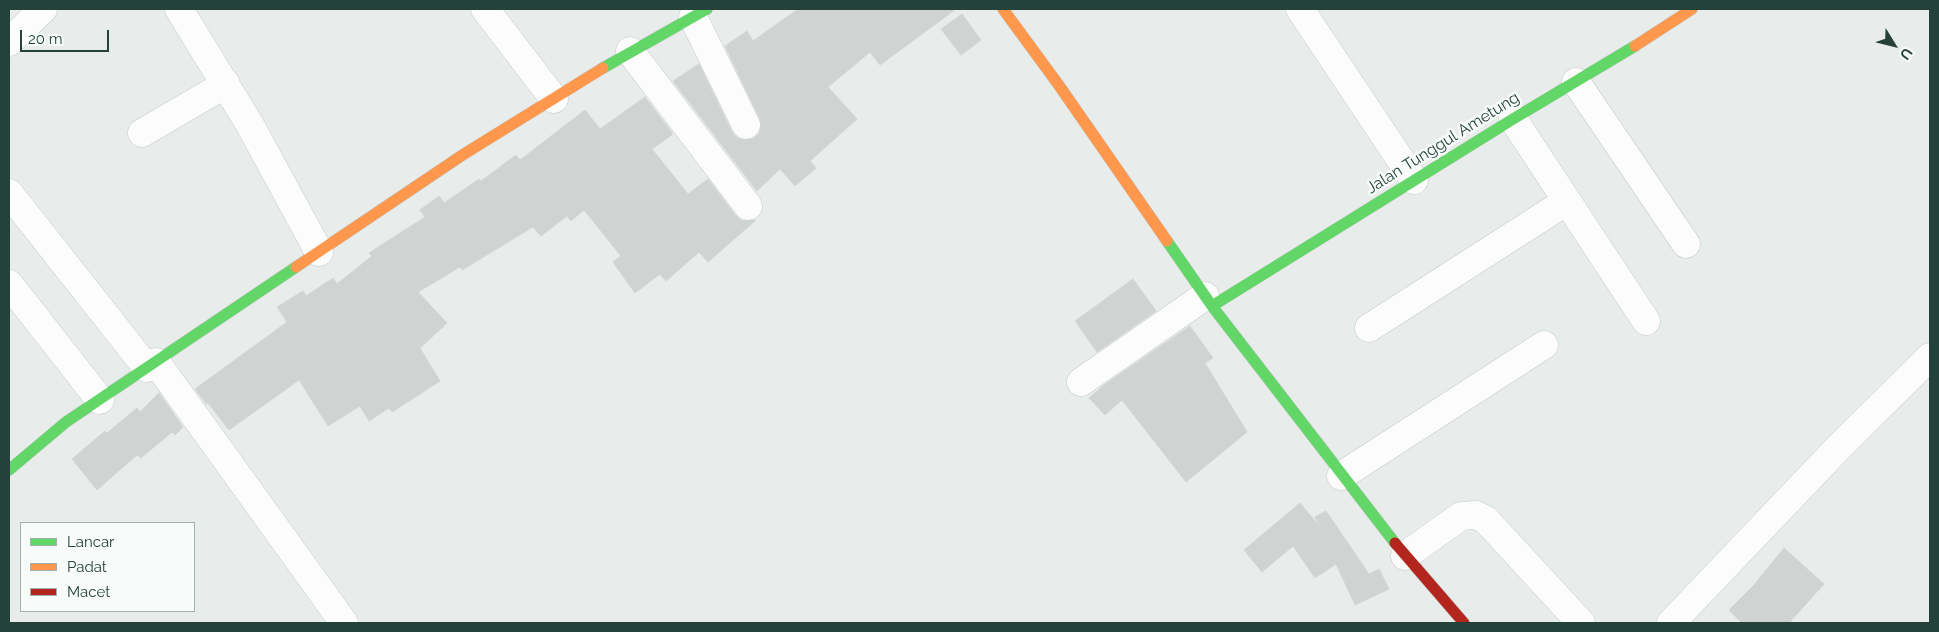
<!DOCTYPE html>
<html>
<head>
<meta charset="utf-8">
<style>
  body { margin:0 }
  #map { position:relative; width:1939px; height:632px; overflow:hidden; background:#e8edeb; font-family:Raleway,sans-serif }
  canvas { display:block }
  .frame { position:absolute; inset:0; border:10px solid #24423a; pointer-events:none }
  .legend { position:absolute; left:20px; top:522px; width:175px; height:90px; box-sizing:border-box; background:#f7fbf9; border:1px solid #a3b1ad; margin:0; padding:6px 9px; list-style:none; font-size:15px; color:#24423a }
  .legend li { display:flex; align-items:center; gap:10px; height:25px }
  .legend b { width:25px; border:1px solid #a3b1ad }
  .north { position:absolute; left:1869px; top:20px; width:50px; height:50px; -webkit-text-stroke:4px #f7fbf9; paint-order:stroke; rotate:126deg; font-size:14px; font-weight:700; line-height:20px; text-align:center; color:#24423a }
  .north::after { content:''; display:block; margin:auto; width:18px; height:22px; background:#24423a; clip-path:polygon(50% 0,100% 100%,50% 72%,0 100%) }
  .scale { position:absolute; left:20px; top:30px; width:89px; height:22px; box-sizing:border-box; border:2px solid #24423a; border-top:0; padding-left:6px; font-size:15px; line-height:18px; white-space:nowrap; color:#24423a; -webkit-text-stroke:4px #f7fbf9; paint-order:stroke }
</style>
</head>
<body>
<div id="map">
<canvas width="1939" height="632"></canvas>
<div class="frame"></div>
<ul class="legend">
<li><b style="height:6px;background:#63d668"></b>Lancar</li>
<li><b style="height:6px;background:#ff974d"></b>Padat</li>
<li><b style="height:6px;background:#b3261e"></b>Macet</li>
</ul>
<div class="north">U</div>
<div class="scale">20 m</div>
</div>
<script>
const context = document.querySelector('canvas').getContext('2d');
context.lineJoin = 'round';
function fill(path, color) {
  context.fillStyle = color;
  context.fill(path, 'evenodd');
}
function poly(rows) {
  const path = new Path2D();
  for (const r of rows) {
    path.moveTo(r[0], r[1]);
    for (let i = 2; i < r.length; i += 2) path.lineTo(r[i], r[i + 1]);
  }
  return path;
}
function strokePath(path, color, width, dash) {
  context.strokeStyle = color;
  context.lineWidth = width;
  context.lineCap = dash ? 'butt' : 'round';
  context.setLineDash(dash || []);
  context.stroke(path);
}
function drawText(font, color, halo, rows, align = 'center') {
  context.font = font + ' Raleway,sans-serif';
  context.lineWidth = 5;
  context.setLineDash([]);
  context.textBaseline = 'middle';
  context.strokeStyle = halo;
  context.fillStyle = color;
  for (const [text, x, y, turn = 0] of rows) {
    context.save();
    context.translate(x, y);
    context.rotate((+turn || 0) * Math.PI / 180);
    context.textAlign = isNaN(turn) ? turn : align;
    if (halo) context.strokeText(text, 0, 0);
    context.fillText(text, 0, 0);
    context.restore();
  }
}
const building = poly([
  [798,9,956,9,880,65,870,52,828,87,857,119,810,161,816,168,795,186,780,169,757,191,673,81,699,64,732,132,737,138,744,140,753,139,759,134,761,127,760,119,725,46,747,31,753,41,798,9],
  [962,14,981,40,961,55,941,29,962,14],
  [645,97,673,134,652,149,688,194,708,179,736,216,742,221,756,220,708,262,699,252,666,281,660,274,635,293,613,262,621,256,584,210,571,221,567,216,541,236,533,227,462,270,460,267,418,292,447,323,420,348,440,381,392,412,389,408,369,421,360,406,328,426,299,380,229,430,208,403,206,404,195,389,287,322,277,307,303,291,306,296,333,278,337,284,372,256,369,253,425,217,420,210,439,196,444,203,479,179,481,181,516,155,520,160,585,110,600,129,645,97],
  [1133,279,1156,311,1097,352,1075,321,1133,279],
  [1190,326,1213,358,1205,363,1247,432,1186,482,1122,400,1105,415,1089,398,1104,385,1190,326],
  [159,393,183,427,175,435,172,432,141,458,137,455,97,490,72,459,105,431,107,433,137,408,140,412,159,393],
  [1300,503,1320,527,1315,517,1326,511,1369,574,1379,569,1389,589,1355,605,1336,564,1315,578,1293,546,1262,572,1244,550,1300,503],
  [1784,548,1824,584,1789,623,1742,623,1729,610,1754,585,1784,548]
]);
fill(building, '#cfd4d2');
strokePath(building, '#d1d6d4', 1);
const street = poly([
  [179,9,250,125,319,252],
  [485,9,554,99],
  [1300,9,1414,180],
  [693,17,746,125],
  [9,42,43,9],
  [630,51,748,206],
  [1576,82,1686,244],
  [1513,119,1646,321],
  [142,133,226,84],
  [9,193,147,368],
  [9,284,100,400],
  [1369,328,1567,201],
  [156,362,344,623],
  [1081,382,1205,296],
  [1341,476,1544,345],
  [1405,556,1461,516,1476,515,1486,520,1581,623],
  [1671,623,1838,448,1930,357]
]);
const fast = poly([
  [603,68,707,9],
  [1167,241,1212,306,1395,543],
  [1212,306,1513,119,1635,46],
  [9,470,66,422,296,267]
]);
const slow = poly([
  [1003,9,1058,84,1167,241],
  [1635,46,1692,9],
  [296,267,464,154,603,68]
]);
const jam = poly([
  [1395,543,1464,623]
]);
strokePath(street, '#c5cac8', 29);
strokePath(fast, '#c3cbc8', 12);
strokePath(slow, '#c3cbc8', 12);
strokePath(jam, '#c3cbc8', 12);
strokePath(street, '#fcfcfc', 28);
strokePath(fast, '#63d668', 11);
strokePath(slow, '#ff974d', 11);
strokePath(jam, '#b3261e', 11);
drawText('16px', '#24423a', '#f7fbf9', [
  ["Jalan Tunggul Ametung",1443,143,-32]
]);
</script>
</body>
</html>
